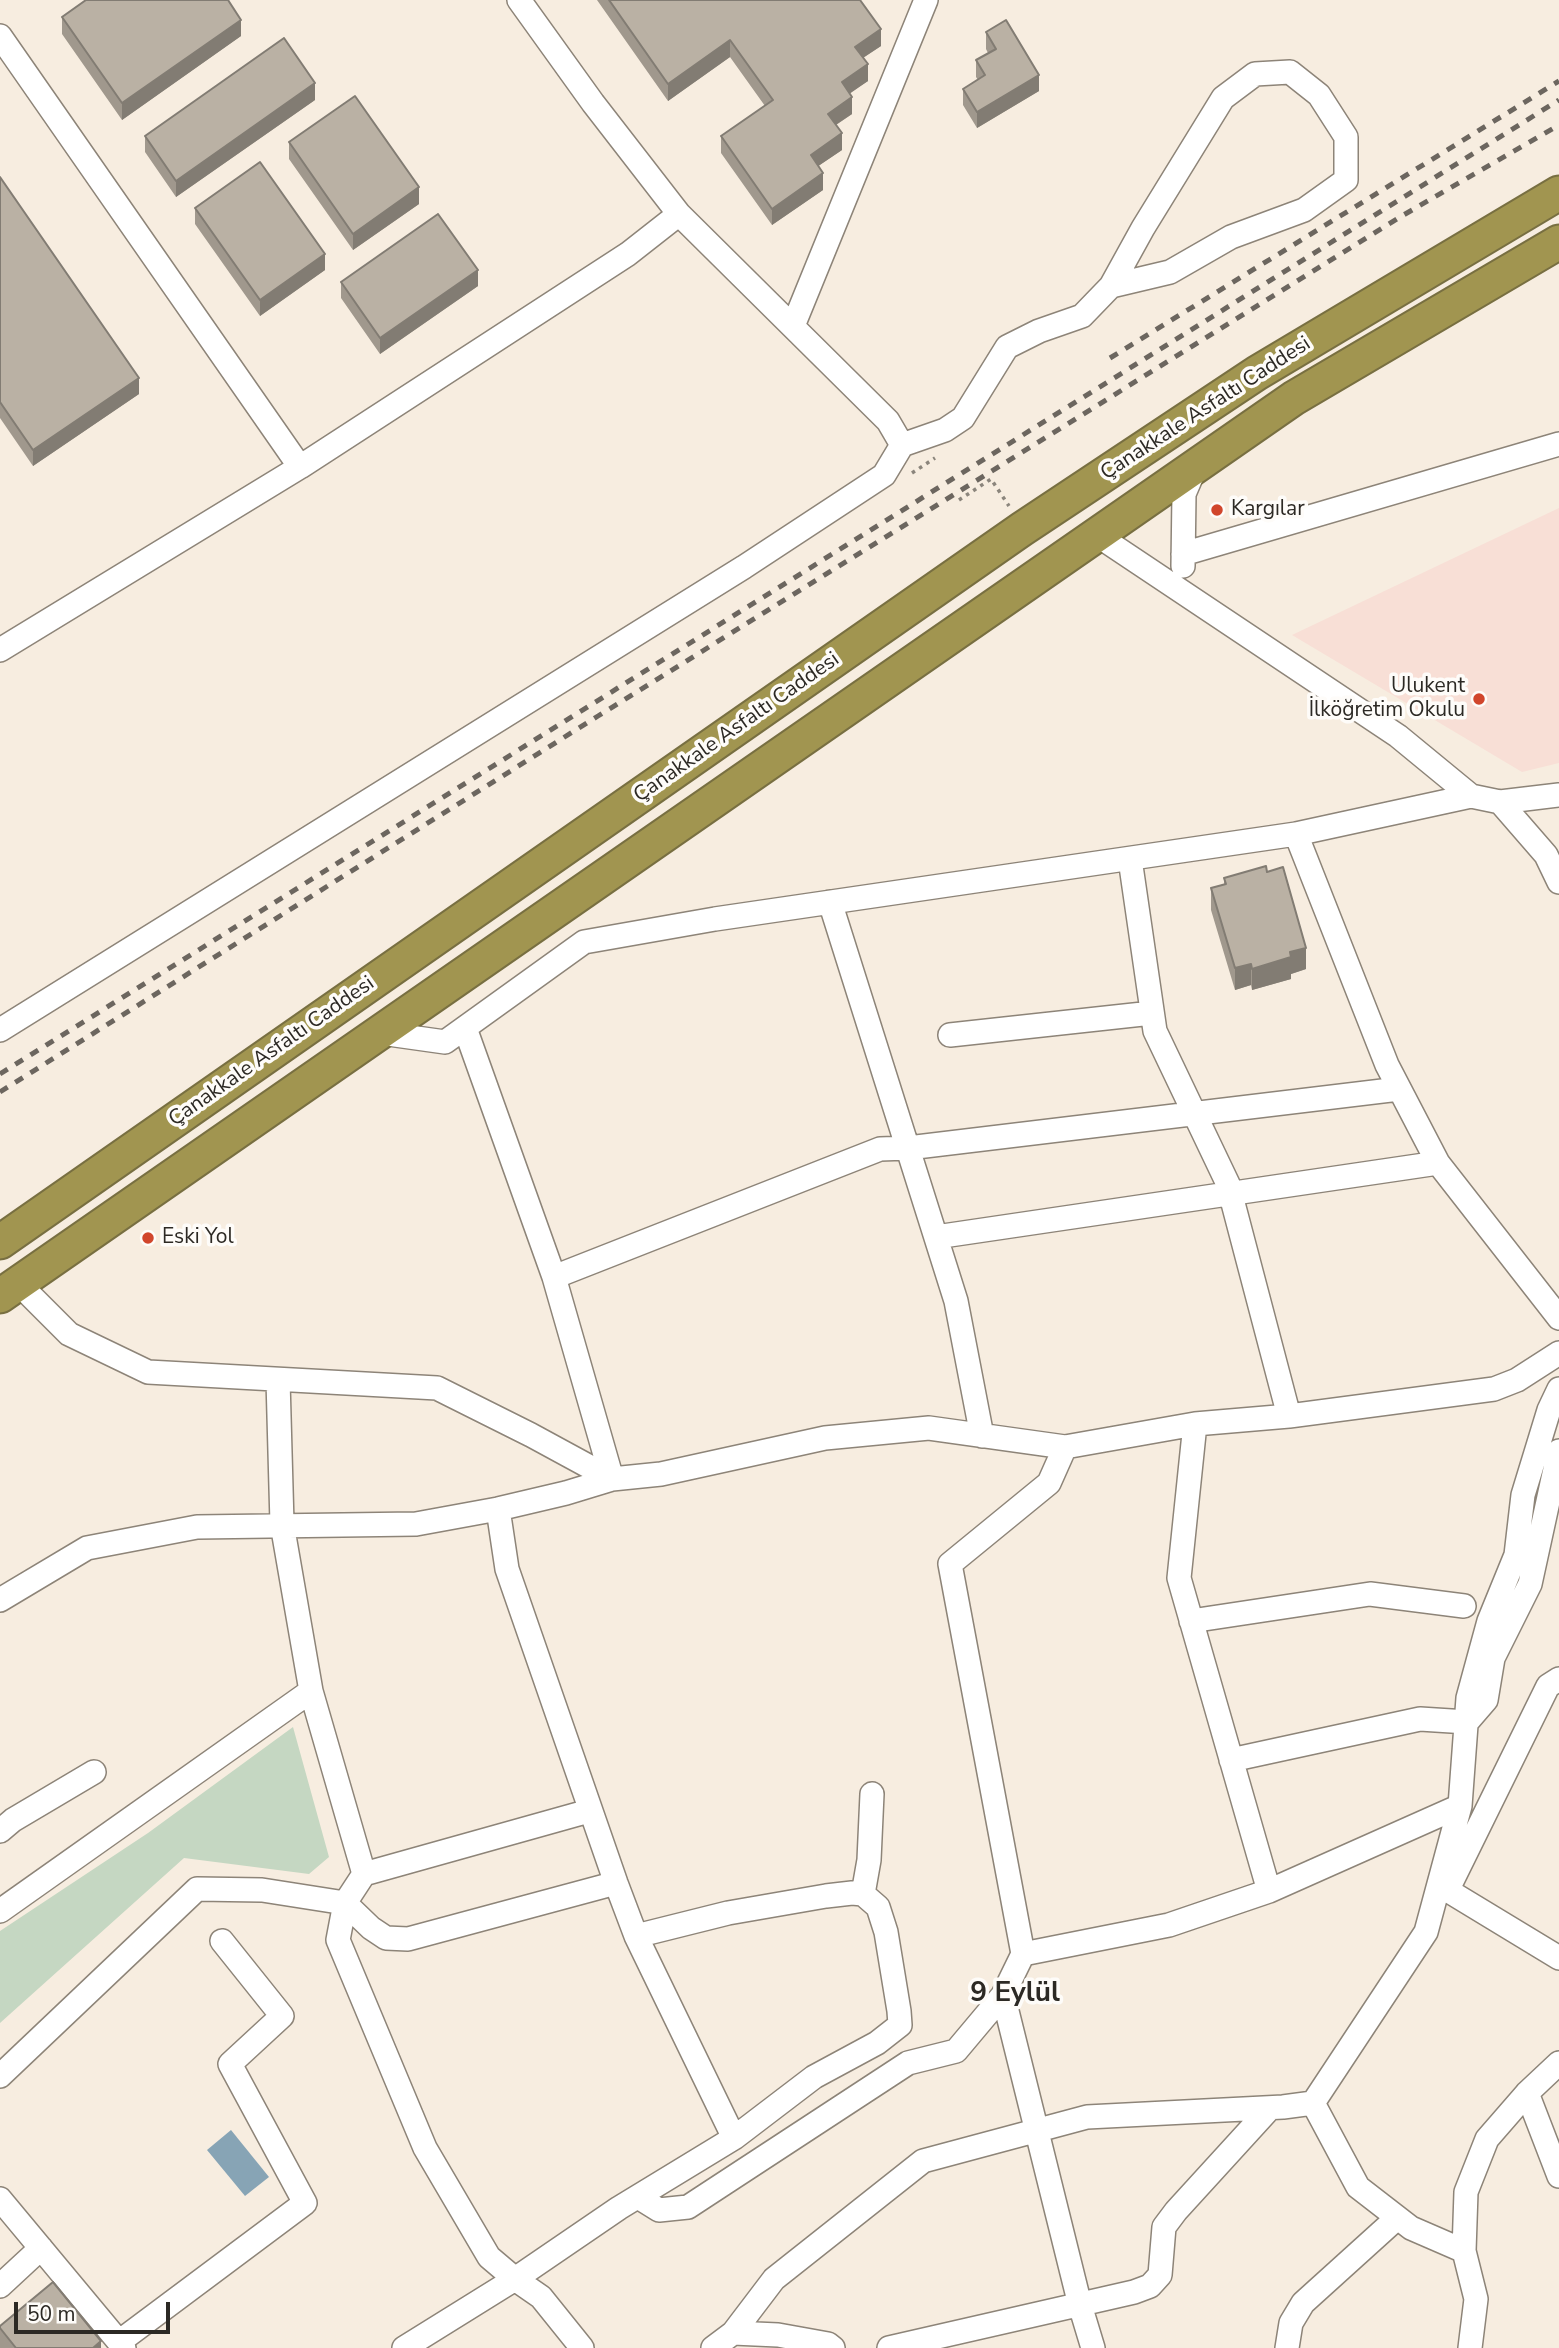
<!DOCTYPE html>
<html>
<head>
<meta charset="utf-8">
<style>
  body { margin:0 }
  #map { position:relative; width:1559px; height:2348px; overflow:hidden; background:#f7ede0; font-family:"Nunito Sans",sans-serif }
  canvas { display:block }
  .scale { position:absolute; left:14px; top:2302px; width:156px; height:32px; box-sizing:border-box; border:4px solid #2c2924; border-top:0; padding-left:9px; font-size:21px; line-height:24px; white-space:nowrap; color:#2c2924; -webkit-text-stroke:5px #fefcf9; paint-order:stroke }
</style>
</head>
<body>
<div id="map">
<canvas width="1559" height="2348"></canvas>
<div class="scale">50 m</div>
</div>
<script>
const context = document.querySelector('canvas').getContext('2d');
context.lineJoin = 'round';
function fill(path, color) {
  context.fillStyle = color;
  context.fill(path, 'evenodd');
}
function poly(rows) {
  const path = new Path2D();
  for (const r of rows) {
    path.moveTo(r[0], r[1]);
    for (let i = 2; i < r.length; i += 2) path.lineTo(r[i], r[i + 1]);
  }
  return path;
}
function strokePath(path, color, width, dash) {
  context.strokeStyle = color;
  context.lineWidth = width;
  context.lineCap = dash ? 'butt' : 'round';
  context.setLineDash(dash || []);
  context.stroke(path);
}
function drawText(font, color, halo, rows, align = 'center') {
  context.font = font + ' "Nunito Sans",sans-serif';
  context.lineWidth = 7;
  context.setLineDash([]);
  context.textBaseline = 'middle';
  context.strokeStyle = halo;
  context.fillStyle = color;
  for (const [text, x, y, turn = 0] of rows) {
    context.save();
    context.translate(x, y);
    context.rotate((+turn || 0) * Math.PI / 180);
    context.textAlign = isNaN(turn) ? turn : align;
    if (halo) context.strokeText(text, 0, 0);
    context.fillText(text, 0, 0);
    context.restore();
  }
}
fill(poly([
  [1559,508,1559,763,1522,772,1292,635]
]), '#f8dfd6');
fill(poly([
  [293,1727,329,1857,309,1874,184,1858,0,2023,0,1931,148,1833]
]), '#c5d7c2');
fill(poly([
  [231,2130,269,2177,245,2196,207,2150]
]), '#87a4b5');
const minor = poly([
  [0,36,300,467],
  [793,326,926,0],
  [902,445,945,430,963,418,1007,347,1039,331,1082,316,1111,286,1143,228,1223,98,1255,74,1290,72,1319,95,1346,137,1346,180,1304,210,1231,237,1170,272,1111,286],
  [1097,535,1398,736,1471,796,1500,802,1546,855,1559,882],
  [1183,554,1559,444],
  [1183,566,1184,494,1196,466],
  [0,650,300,467,628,254,679,214],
  [1500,802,1559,795],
  [1296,834,1387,1065,1438,1163,1559,1318],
  [1130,859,1155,1031,1228,1184,1289,1416],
  [830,902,956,1301,982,1436],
  [0,1030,744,567,884,475,902,445,888,421,679,214,593,103,519,0],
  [381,1033,445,1042,584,942,715,919,1296,834,1471,796],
  [950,1035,1152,1013],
  [936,1237,1438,1163],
  [554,1277,880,1149,908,1148,1399,1089],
  [18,1283,69,1334,148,1372,437,1388,531,1435,612,1479,661,1474,825,1438,929,1428,1065,1447,1195,1424,1289,1416,1494,1389,1517,1380,1559,1353],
  [278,1380,282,1524,311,1691,364,1874,345,1903,338,1940,425,2148,489,2257,515,2279,541,2297,582,2348],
  [1195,1424,1179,1578,1269,1891],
  [1065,1447,1049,1483,950,1564,1023,1954,1003,1995,1080,2305,1093,2348],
  [498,1509,507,1569,616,1883,636,1936,734,2138],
  [0,1600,87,1548,197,1527,416,1524,498,1509,566,1493,612,1479,554,1277,465,1028],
  [1191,1621,1370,1594,1464,1606],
  [1231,1760,1420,1719,1467,1722,1486,1700,1493,1658,1530,1584,1559,1451],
  [0,1831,13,1820,94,1772],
  [364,1874,589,1811],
  [1450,1885,1548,1686,1559,1679],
  [1447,1890,1559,1958],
  [863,1894,869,1860,872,1794],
  [0,1911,311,1691],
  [1023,1954,1169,1925,1269,1891,1460,1806],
  [0,2076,197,1889,262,1890,345,1903,371,1928,386,1938,408,1939,616,1883],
  [1527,2093,1559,2176],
  [1313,2103,1358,2187,1411,2228,1464,2251,1476,2299,1470,2348],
  [638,2197,659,2210,688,2207,908,2063,956,2051,1003,1995],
  [0,2199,124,2348],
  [1464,2251,1466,2192,1487,2139,1527,2093,1559,2063],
  [0,2286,41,2248],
  [733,2333,774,2279,923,2161,1087,2117,1283,2107,1313,2103,1426,1932,1460,1806,1468,1698,1489,1621,1516,1555,1523,1495,1549,1410,1559,1389],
  [119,2342,305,2203,230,2064,282,2016,222,1941],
  [404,2348,515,2279,619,2208,734,2138,814,2077,877,2043,900,2025,899,2011,886,1932,878,1907,863,1894,852,1893,826,1896,728,1913,636,1936],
  [713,2348,733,2333,778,2335,828,2344,833,2348],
  [889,2348,1134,2292,1150,2286,1160,2275,1164,2227,1176,2211,1270,2108],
  [1287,2348,1291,2323,1303,2303,1397,2218]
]);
const highway = poly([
  [0,1242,1022,529,1257,373,1559,193],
  [0,1296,1294,398,1559,242]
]);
strokePath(minor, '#8d8478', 26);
strokePath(highway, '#786f41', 37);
strokePath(poly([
  [912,473,935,458],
  [959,500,991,479,1009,506]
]), '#8b857c', 3.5, [3.5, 5]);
strokePath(minor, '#fff', 23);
strokePath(highway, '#a19550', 33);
strokePath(poly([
  [1110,358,1559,81],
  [0,1074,1559,100],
  [0,1092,598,716,1400,217,1559,125]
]), '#6c665f', 5, [9, 9]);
fill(poly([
  [597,0,860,0,881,46,863,58,868,81,849,93,852,114,836,125,842,150,818,166,823,190,772,225,721,153,721,136,765,106,730,57,668,101],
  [62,17,241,36,122,120,62,34],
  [986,32,1039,91,977,128,963,105,963,89,978,80,976,77,976,60,988,53,986,49],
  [315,100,176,197,145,152,145,136],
  [289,142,419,204,353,250,289,159],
  [0,177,139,394,33,466,0,418],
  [195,208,325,270,260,316,195,224],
  [341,282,478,286,380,354,341,298],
  [1224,878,1306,969,1291,974,1291,979,1252,990,1251,985,1235,990,1211,910,1211,888,1224,884],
  [0,2326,101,2348,0,2348]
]), '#a0988d');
fill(poly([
  [241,20,241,36,122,120,122,103],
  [881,29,881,46,855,63,855,47],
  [730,40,730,57,668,101,668,84],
  [868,64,868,81,842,99,842,82],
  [1039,75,1039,91,977,128,977,112],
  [315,83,315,100,176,197,176,181],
  [852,97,852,114,828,130,828,114],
  [842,133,842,150,811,171,811,155],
  [823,173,823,190,772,225,772,209],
  [419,187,419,204,353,250,353,234],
  [325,254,325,270,260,316,260,300],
  [478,270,478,286,380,354,380,338],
  [139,378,139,394,33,466,33,450],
  [1306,948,1306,969,1291,974,1291,979,1252,990,1252,969,1290,952],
  [1251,964,1251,985,1235,990,1235,968],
  [101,2341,101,2348,93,2348]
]), '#827c73');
const building = poly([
  [86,0,228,0,241,20,122,103,62,17,86,0],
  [609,0,860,0,881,29,855,47,868,64,842,82,852,97,828,114,842,133,811,155,823,173,772,209,721,136,773,100,730,40,668,84,609,0],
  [1006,20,1039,75,977,112,963,89,985,75,976,60,996,49,986,32,1006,20],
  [284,38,315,83,176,181,145,136,284,38],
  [355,96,419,187,353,234,289,142,355,96],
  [260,162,325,254,260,300,195,208,260,162],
  [0,177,139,378,33,450,0,402,0,177],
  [438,214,478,270,380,338,341,282,438,214],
  [1266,866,1267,872,1283,867,1306,948,1290,952,1291,957,1252,969,1251,964,1235,968,1211,888,1226,884,1224,878,1266,866],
  [53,2282,101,2341,93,2348,16,2348,0,2328,0,2326,53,2282]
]);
fill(building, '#bab1a4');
strokePath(building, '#827c73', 2);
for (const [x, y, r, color] of [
  [1217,510,7,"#d1462c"],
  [1479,699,7,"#d1462c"],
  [148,1238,7,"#d1462c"]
]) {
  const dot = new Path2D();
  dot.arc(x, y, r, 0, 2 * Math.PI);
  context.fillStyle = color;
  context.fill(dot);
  strokePath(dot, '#fefcf9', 2.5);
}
drawText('21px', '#2c2924', '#fefcf9', [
  ["Çanakkale Asfaltı Caddesi",1206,409,-33],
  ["Çanakkale Asfaltı Caddesi",737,728,-35],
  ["Çanakkale Asfaltı Caddesi",272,1052,-35]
]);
drawText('21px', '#2c2924', '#fefcf9', [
  ["Kargılar",1231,510],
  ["Ulukent",1465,687,"right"],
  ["İlköğretim Okulu",1465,711,"right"],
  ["Eski Yol",162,1238]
], 'left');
drawText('bold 28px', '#2c2924', '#fefcf9', [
  ["9 Eylül",1015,1994]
]);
</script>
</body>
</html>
